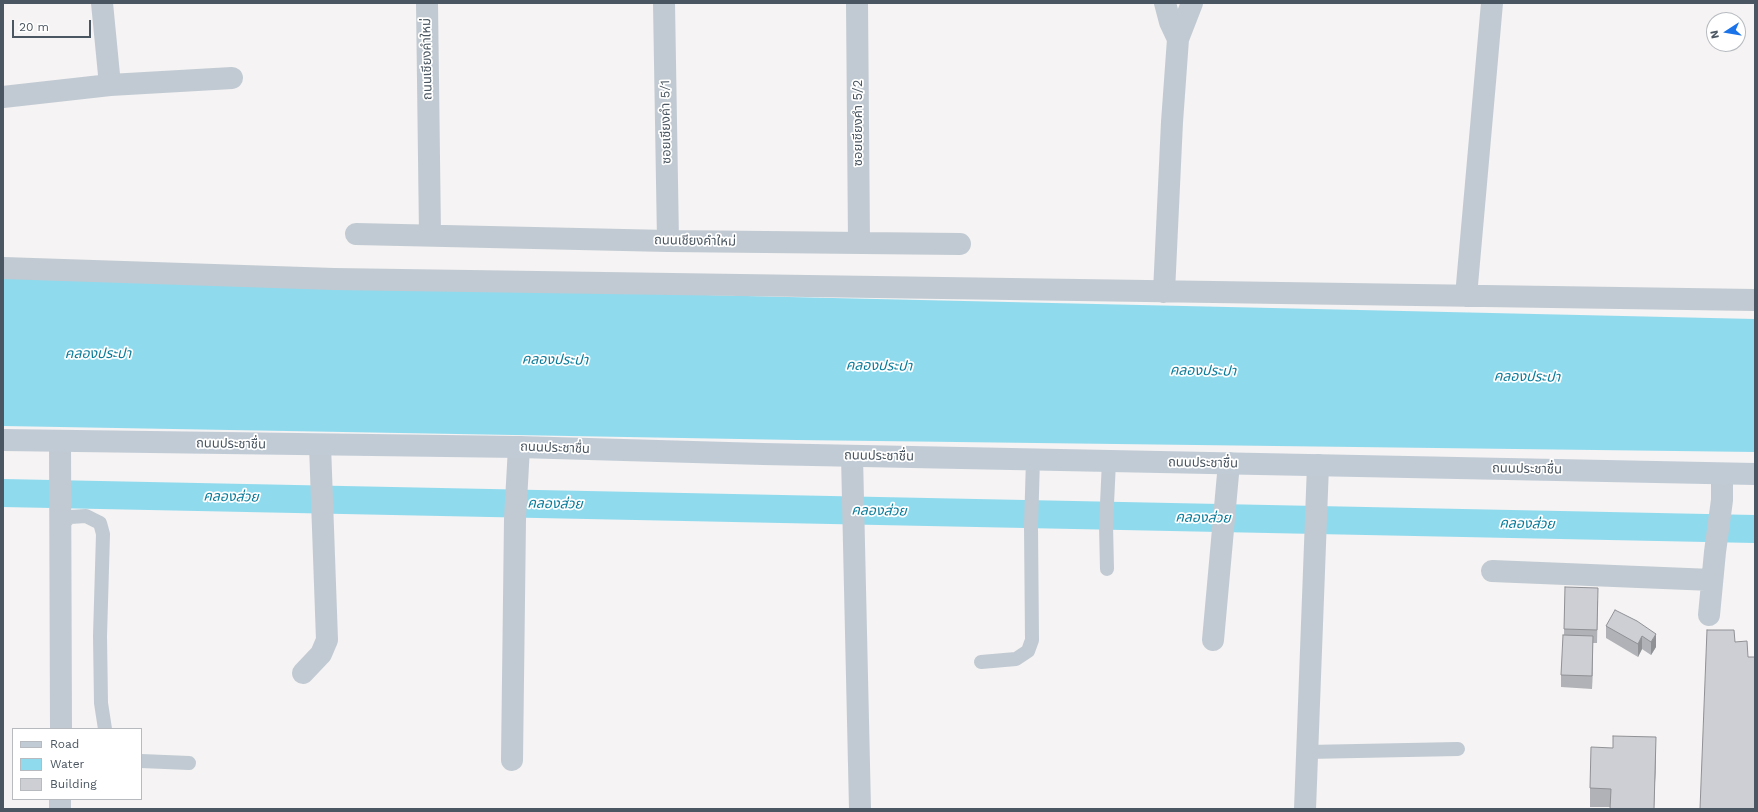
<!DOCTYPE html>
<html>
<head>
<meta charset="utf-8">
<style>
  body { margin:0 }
  #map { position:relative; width:1758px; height:812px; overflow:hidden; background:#f5f3f3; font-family:"Work Sans",sans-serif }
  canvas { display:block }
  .frame { position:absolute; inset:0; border:4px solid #4a5661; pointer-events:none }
  .legend { position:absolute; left:12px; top:728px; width:130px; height:72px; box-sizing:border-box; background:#fff; border:1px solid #b7bbc0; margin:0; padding:5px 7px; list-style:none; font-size:12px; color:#4a5661 }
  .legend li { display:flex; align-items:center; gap:8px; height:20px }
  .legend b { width:20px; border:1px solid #b7bbc0 }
  .north { position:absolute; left:1706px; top:12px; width:40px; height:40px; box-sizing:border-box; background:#fff; border:1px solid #b7bbc0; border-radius:50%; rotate:258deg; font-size:11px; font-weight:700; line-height:16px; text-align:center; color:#4a5661 }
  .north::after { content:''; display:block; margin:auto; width:14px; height:18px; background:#1a73e8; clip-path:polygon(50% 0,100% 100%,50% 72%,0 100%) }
  .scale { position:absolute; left:12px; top:20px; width:79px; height:18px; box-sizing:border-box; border:2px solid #4a5661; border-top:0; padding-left:5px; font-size:12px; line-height:14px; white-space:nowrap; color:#4a5661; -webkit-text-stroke:3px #fff; paint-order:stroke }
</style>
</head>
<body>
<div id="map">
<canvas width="1758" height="812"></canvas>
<div class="frame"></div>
<ul class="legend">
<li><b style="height:5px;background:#c1cbd6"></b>Road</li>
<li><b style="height:11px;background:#90daee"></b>Water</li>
<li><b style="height:11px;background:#cdcfd5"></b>Building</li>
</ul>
<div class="north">N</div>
<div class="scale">20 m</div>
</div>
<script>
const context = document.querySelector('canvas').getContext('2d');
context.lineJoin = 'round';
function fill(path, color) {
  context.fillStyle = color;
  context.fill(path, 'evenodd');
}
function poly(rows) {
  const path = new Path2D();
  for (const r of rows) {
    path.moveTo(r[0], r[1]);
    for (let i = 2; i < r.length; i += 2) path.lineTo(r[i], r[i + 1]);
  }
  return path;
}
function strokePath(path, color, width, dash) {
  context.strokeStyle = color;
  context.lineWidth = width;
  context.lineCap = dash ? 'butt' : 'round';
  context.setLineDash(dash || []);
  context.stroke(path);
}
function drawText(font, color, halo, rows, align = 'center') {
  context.font = font + ' "Work Sans","Noto Sans Thai",sans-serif';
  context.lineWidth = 3.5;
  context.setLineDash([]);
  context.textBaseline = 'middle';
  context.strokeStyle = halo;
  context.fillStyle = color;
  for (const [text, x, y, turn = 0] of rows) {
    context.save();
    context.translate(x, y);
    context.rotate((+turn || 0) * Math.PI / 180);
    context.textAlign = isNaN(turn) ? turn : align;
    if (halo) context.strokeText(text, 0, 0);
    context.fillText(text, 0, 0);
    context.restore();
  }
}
fill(poly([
  [3,278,789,297,1755,319,1755,452,796,440,3,426]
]), '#90daee');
strokePath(poly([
  [3,493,1755,529]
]), '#90daee', 28);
strokePath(poly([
  [61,525,70,517,86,516,100,523,103,534,100,636,101,703,105,729],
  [1107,569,1106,525,1109,461],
  [981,662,1016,659,1028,651,1032,640,1031,527,1033,459],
  [1307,752,1458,749],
  [141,761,189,763]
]), '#c1cad2', 14);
strokePath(poly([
  [102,3,110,85],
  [427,3,430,235],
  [664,3,668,241],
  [857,3,859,243],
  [1165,3,1170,22,1178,39],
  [3,97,110,85,232,78],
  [356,234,668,241,960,244],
  [3,268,334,279,1755,300],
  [1164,292,1172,122,1178,39,1192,3],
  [1466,296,1492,3],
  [60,441,61,729],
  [852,456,860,809],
  [1492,571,1712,580],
  [1709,615,1715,552,1722,500,1722,474],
  [1213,640,1229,463],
  [303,673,321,654,327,640,320,445],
  [512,760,515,519,519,447],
  [60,809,60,799],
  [1305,809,1318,465]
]), '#c1cad2', 22);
strokePath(poly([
  [3,440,519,447,763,454,1755,474]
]), '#c1cbd6', 22);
fill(poly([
  [1565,587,1598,601,1597,643,1593,643,1592,689,1561,687,1561,675,1564,635],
  [1637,621,1656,647,1651,655,1642,649,1638,657,1606,638,1606,626],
  [1656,756,1654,809,1610,809,1610,807,1590,807,1590,788]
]), '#b0b2b7');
fill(poly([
  [1656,634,1656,647,1651,655,1651,642],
  [1593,636,1593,649,1592,689,1592,676],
  [1642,636,1642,649,1638,657,1638,644],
  [1656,737,1656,756,1654,809]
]), '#909195');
const building = poly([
  [1565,587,1598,588,1597,630,1564,629,1565,587],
  [1615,610,1637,621,1656,634,1651,642,1642,636,1638,644,1606,626,1615,610],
  [1707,630,1734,630,1735,642,1747,641,1748,657,1755,657,1755,809,1700,809,1707,630],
  [1563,635,1593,636,1592,676,1561,675,1563,635],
  [1613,736,1656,737,1654,809,1610,809,1611,789,1590,788,1591,747,1613,748,1613,736]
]);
fill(building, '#cdcfd5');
strokePath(building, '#909195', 1);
drawText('13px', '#4a5661', '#fff', [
  ["ถนนเชียงคำใหม่",427,59,-91],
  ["ซอยเชียงคำ 5/1",666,122,-91],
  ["ซอยเชียงคำ 5/2",858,123,-90],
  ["ถนนเชียงคำใหม่",695,241,1],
  ["ถนนประชาชื่น",231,444,1],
  ["ถนนประชาชื่น",555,448,2],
  ["ถนนประชาชื่น",879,456,1],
  ["ถนนประชาชื่น",1203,463,1],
  ["ถนนประชาชื่น",1527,469,1]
]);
drawText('italic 14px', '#0c7c9b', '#fff', [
  ["คลองประปา",98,354],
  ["คลองประปา",555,360,1],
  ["คลองประปา",879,366,1],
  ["คลองประปา",1203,371,1],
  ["คลองประปา",1527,377,1],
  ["คลองส่วย",231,497,1],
  ["คลองส่วย",555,504,1],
  ["คลองส่วย",879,511,1],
  ["คลองส่วย",1203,518,1],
  ["คลองส่วย",1527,524,1]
]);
</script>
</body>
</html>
